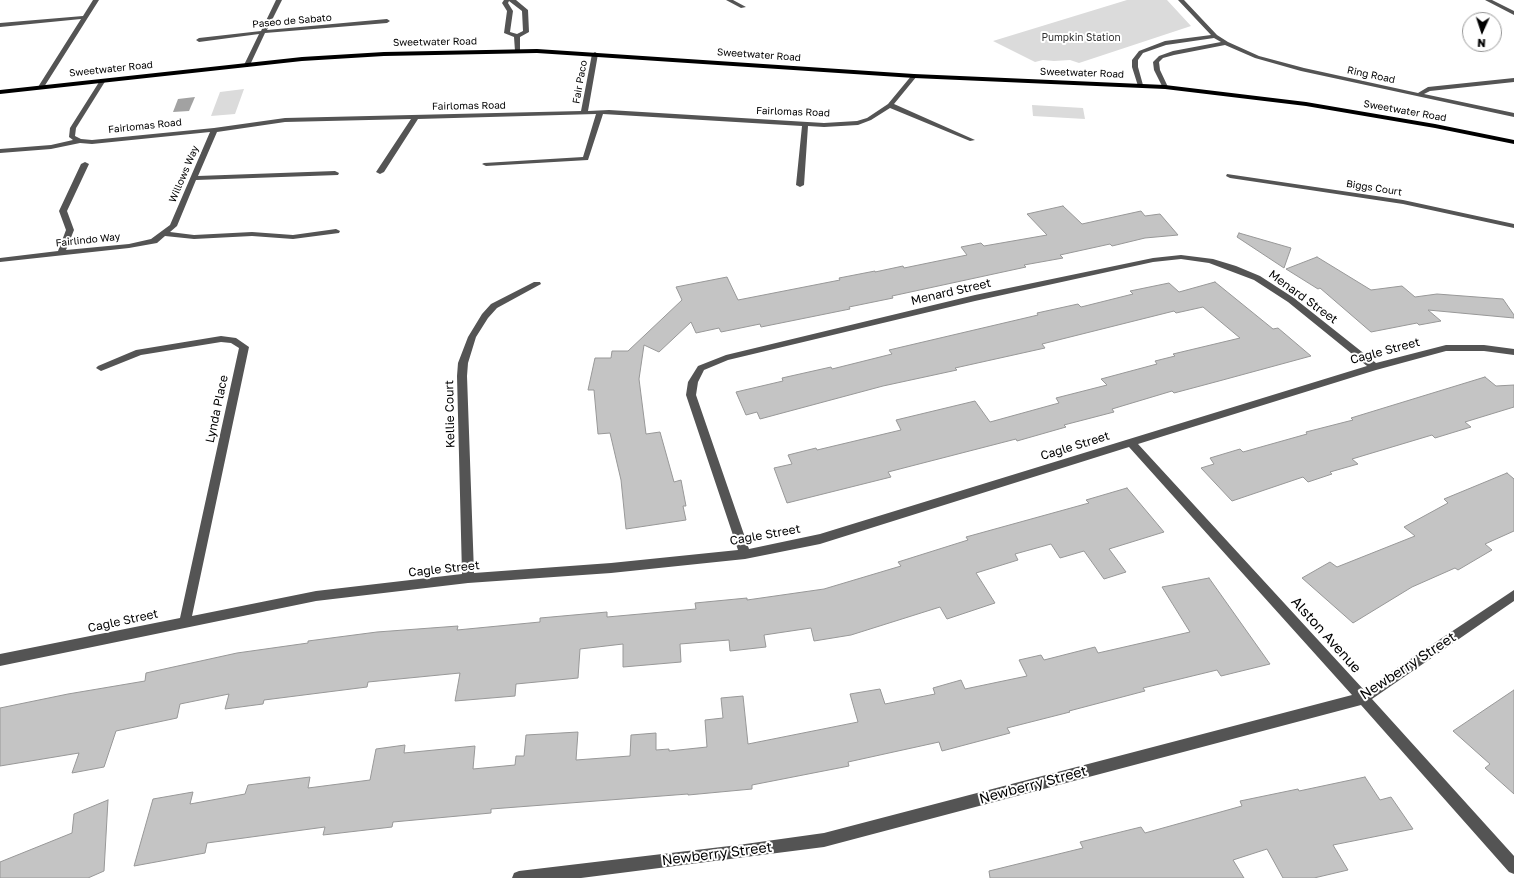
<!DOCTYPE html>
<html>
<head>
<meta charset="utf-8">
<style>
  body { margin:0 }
  #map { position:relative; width:1514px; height:878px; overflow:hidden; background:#fff; font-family:"Golos Text",sans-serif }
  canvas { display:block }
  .north { position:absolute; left:1462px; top:12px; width:40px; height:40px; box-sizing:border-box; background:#fff; border:1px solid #999; border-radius:50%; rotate:183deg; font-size:11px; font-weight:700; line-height:16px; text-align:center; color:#000 }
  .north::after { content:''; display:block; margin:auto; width:14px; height:18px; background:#000; clip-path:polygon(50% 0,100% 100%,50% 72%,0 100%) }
</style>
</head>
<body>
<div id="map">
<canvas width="1514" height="878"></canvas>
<div class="north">N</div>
</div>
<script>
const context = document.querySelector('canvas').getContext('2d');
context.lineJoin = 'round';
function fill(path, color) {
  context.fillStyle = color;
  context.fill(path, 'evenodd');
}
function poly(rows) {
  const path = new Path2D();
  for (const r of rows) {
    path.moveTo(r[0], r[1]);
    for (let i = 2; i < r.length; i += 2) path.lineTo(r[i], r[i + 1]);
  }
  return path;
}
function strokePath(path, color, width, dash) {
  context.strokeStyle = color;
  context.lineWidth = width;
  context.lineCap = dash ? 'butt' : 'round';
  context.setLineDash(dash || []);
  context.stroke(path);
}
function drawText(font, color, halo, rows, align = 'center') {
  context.font = font + ' "Golos Text",sans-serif';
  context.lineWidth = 4;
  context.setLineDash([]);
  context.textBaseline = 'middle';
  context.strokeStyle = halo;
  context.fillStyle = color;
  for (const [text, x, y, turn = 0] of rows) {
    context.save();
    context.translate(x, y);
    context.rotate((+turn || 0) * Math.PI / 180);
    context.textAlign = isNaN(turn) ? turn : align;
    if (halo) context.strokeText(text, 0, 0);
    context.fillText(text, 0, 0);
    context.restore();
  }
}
fill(poly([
  [1127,0,1167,0,1191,26,1079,63,1070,60,1054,61,1043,60,1035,62,993,41],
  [244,89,235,114,211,116,220,92],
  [1032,105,1083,108,1085,119,1033,116]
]), '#dbdbdb');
fill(poly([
  [195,97,189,111,173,112,178,99]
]), '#a2a2a2');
const building = poly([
  [1063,206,1082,224,1141,211,1145,216,1160,214,1178,235,1145,238,1112,246,1110,244,1060,255,1063,258,1024,265,1026,267,892,296,893,298,849,307,850,309,761,327,760,324,721,332,719,328,696,333,691,322,659,352,644,345,639,379,646,434,660,432,674,482,681,480,686,506,683,506,686,520,626,529,621,480,610,433,598,434,594,390,588,390,595,358,611,358,612,351,628,351,682,300,676,287,727,277,738,300,840,280,839,278,875,271,875,272,903,266,904,268,967,255,961,247,981,243,984,246,1047,235,1027,214,1063,206],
  [1239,233,1291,248,1284,268,1237,237,1239,233],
  [1317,257,1371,290,1402,286,1415,297,1437,294,1503,299,1514,315,1514,318,1428,310,1441,321,1419,325,1417,323,1371,332,1320,288,1318,289,1286,269,1317,257],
  [1215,282,1273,329,1278,328,1311,356,1219,381,1174,393,1172,391,1112,409,1114,412,1064,425,1066,427,1017,441,1016,439,888,472,891,477,787,503,774,468,792,464,788,455,816,448,817,450,901,430,896,420,975,401,990,422,1059,403,1056,398,1107,385,1101,379,1157,364,1155,361,1175,356,1173,354,1240,338,1203,307,1176,313,1174,311,1042,344,1045,348,955,368,957,370,883,386,760,419,757,412,746,415,736,392,783,381,782,378,831,367,832,369,892,354,889,350,1038,315,1037,313,1078,304,1081,307,1133,294,1130,291,1169,283,1179,292,1215,282],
  [1485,377,1496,386,1514,385,1514,407,1465,422,1471,427,1435,438,1432,435,1352,459,1358,464,1330,472,1332,474,1308,482,1303,477,1232,501,1201,468,1214,464,1210,458,1240,449,1243,452,1307,434,1306,432,1353,420,1351,418,1485,377],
  [1507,473,1514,479,1514,531,1485,544,1492,550,1458,570,1455,568,1412,587,1353,623,1302,578,1330,562,1337,567,1415,536,1404,527,1448,503,1444,499,1507,473],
  [1127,488,1164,532,1109,549,1126,572,1104,579,1084,551,1060,558,1051,544,1015,554,1018,560,976,573,995,603,947,619,940,607,851,635,814,641,811,628,764,635,766,647,730,651,729,640,680,644,681,662,623,667,623,644,580,649,578,678,516,684,515,696,455,701,460,673,368,682,367,687,264,700,263,704,225,709,229,694,180,704,177,718,116,731,104,767,72,773,79,753,0,766,0,708,68,694,145,681,146,673,237,653,308,643,308,641,377,632,458,626,457,630,540,622,540,618,607,612,607,617,696,609,695,603,747,598,747,600,824,589,901,566,898,562,968,540,966,537,1089,503,1086,500,1127,488],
  [1209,578,1270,664,1221,676,1217,670,1143,688,1145,691,1069,711,1070,712,1007,728,1010,733,942,751,939,742,848,762,849,766,752,785,752,789,688,795,688,794,491,809,491,813,393,822,392,827,323,835,325,827,207,843,205,853,134,866,153,799,193,792,190,804,245,794,248,785,310,777,308,788,370,780,376,749,405,745,404,753,475,746,473,769,515,765,516,756,524,756,526,735,578,732,576,760,630,756,631,735,656,733,656,750,669,749,669,751,707,747,705,720,723,718,721,698,743,696,748,744,858,722,850,694,880,689,885,704,935,694,933,688,961,680,965,689,1027,676,1019,660,1041,655,1044,660,1095,647,1098,653,1190,632,1162,587,1209,578],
  [1514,690,1514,794,1485,768,1490,764,1453,731,1514,690],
  [1365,777,1380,800,1391,797,1413,829,1333,845,1348,870,1314,878,1283,878,1267,849,1233,860,1244,878,990,878,989,871,1083,848,1080,842,1141,827,1145,833,1242,806,1240,801,1298,789,1299,791,1365,777],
  [108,800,104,871,88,878,0,878,0,862,72,833,74,814,108,800]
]);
fill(building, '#c4c4c4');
strokePath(building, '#989898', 1);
fill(poly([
  [93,0,99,0,44,87,39,88,38,87,81,19,0,27,0,23,83,16,93,0],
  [276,0,282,0,267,30,387,19,390,21,387,23,265,33,250,65,247,67,244,65,259,34,199,42,196,40,199,38,261,31,276,0],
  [504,0,516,0,528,10,529,32,520,37,520,52,515,51,514,37,504,33,507,11,502,3,504,0],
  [509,1,522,11,523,31,517,34,510,32,513,11,508,3,509,1],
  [726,0,733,0,746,7,741,8,726,0],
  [1178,0,1184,0,1217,35,1228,42,1259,56,1304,68,1418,93,1428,87,1514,78,1514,82,1430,91,1424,94,1514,113,1514,117,1301,71,1255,58,1225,45,1174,55,1163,58,1159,62,1160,70,1168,87,1163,88,1154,70,1153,62,1159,56,1173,51,1221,42,1214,38,1166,45,1143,53,1138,60,1138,67,1143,85,1138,86,1132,67,1132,60,1139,51,1165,41,1211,35,1178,0],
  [1485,0,1492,0,1514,11,1514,15,1485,0],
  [595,52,598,54,588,111,609,110,824,123,857,121,867,118,888,104,912,75,914,74,917,76,894,104,975,140,970,141,890,108,871,120,858,125,824,127,808,126,804,185,800,187,796,185,802,126,603,114,588,160,486,166,482,164,484,163,583,157,596,114,418,119,384,172,380,174,376,172,411,119,285,122,217,132,198,176,335,171,339,173,338,175,196,180,177,226,170,232,194,235,252,232,293,235,336,229,340,231,339,233,293,239,252,236,194,239,165,236,157,243,129,248,0,262,0,258,58,251,66,230,59,211,81,164,85,162,89,164,67,211,74,230,66,250,129,244,151,239,170,225,210,132,92,144,80,143,51,149,0,153,0,149,51,145,73,140,69,137,70,128,101,79,106,80,76,128,75,136,81,139,92,140,214,128,285,118,581,111,592,54,595,52],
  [1227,174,1403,200,1514,224,1514,228,1403,204,1230,178,1226,176,1227,174],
  [1181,255,1213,259,1236,266,1260,276,1294,298,1376,363,1446,345,1484,345,1514,349,1514,355,1484,351,1446,351,1376,370,1138,444,1364,690,1514,590,1514,601,1372,699,1514,856,1514,874,1509,872,1361,705,824,847,581,878,512,878,514,873,519,871,738,845,824,833,1352,695,1129,447,820,544,745,559,611,573,468,583,316,601,0,666,0,654,180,618,239,348,231,343,221,342,141,355,101,371,96,368,98,366,136,350,221,336,236,338,249,347,192,616,316,591,462,574,457,376,458,363,468,337,482,314,491,304,534,282,540,282,541,284,497,308,488,318,476,337,468,363,467,376,474,573,611,563,738,550,686,395,688,382,698,366,726,355,975,295,1153,258,1181,255],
  [1181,259,1209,263,1254,280,1288,302,1367,366,820,534,749,549,696,395,698,382,704,370,728,360,975,301,1153,262,1181,259]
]), '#545454');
fill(poly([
  [537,49,914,74,1165,85,1306,102,1435,124,1514,140,1514,144,1435,128,1306,106,1165,89,914,78,537,53,384,56,302,61,0,94,0,90,302,57,384,52,537,49]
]), '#000');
drawText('10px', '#000', '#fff', [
  ["Paseo de Sabato",292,21,-5],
  ["Sweetwater Road",435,42,-1],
  ["Sweetwater Road",759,55,4],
  ["Sweetwater Road",111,69,-6],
  ["Sweetwater Road",1082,73,2],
  ["Ring Road",1371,75,12],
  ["Fair Paco",580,82,-80],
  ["Fairlomas Road",469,106,-1],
  ["Sweetwater Road",1405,111,10],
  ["Fairlomas Road",793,112,2],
  ["Fairlomas Road",145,126,-6],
  ["Willows Way",184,174,-67],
  ["Biggs Court",1374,188,9],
  ["Fairlindo Way",88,240,-6]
]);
drawText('10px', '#323232', '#fff', [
  ["Pumpkin Station",1081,38]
]);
drawText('12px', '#000', '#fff', [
  ["Menard Street",951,292,-13],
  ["Menard Street",1303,297,36],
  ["Cagle Street",1385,351,-15],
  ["Lynda Place",217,409,-78],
  ["Kellie Court",450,414,-91],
  ["Cagle Street",1075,446,-17],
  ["Cagle Street",765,535,-10],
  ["Cagle Street",444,569,-6],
  ["Cagle Street",123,621,-12]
]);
drawText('14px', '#000', '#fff', [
  ["Alston Avenue",1326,635,48],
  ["Newberry Street",1408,666,-33],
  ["Newberry Street",1033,785,-15],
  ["Newberry Street",717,854,-7]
]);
</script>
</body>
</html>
